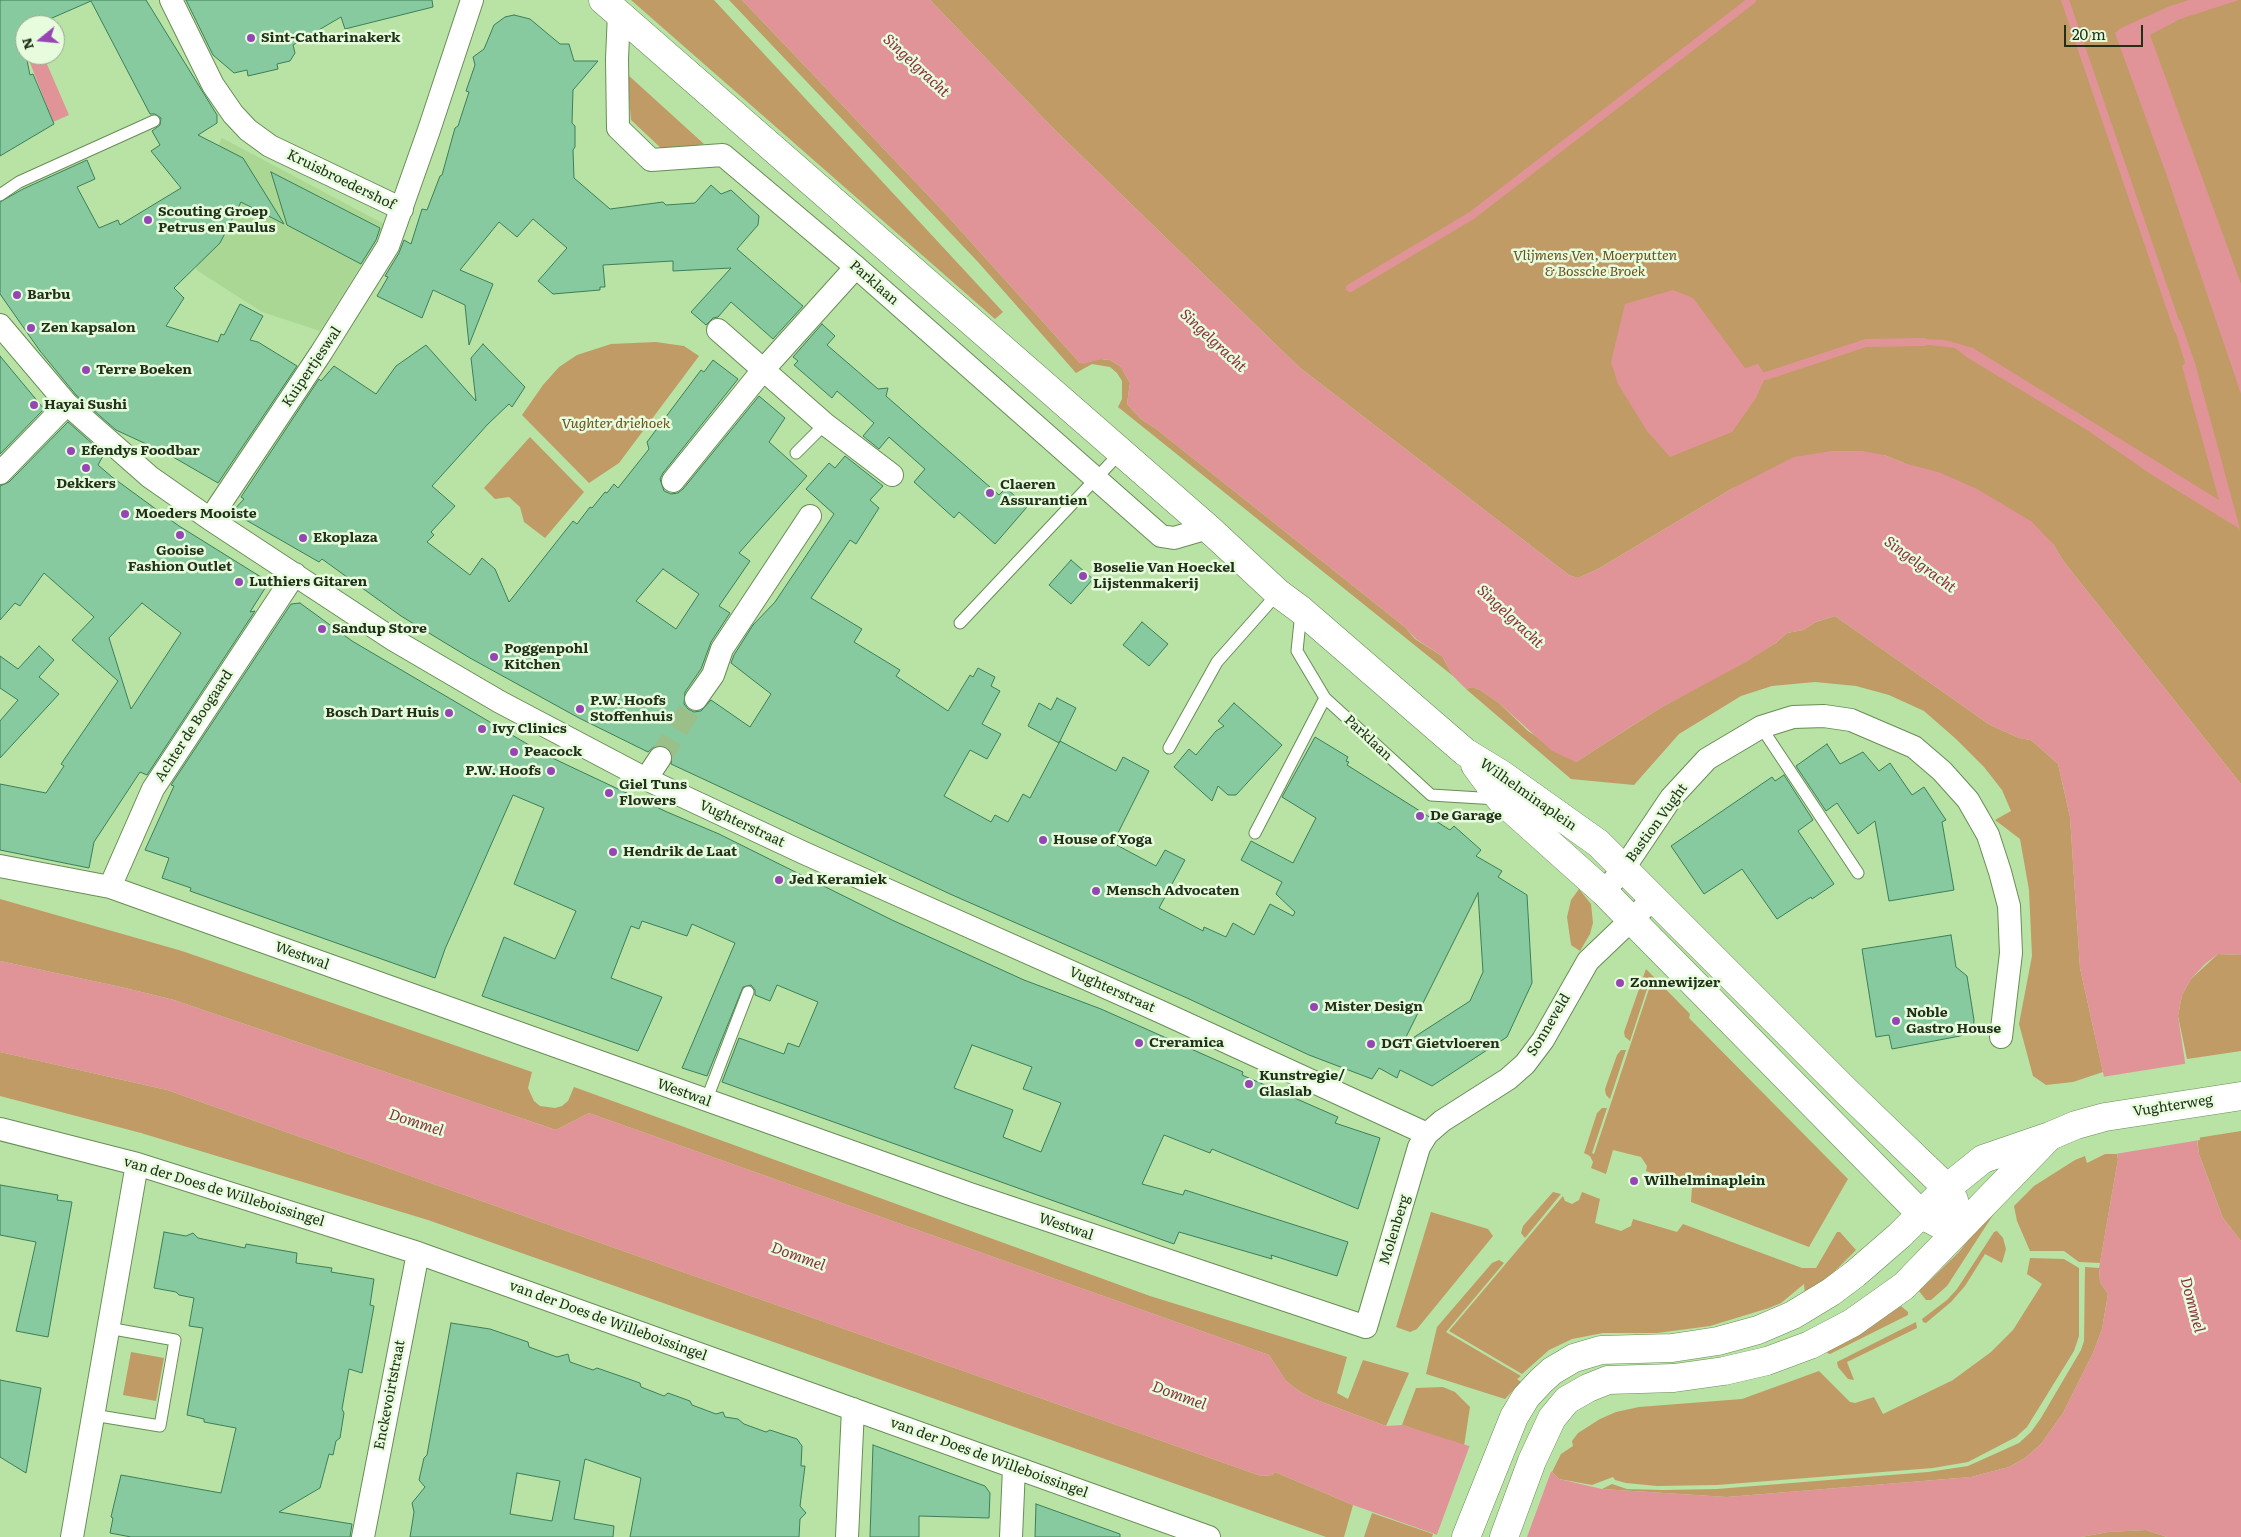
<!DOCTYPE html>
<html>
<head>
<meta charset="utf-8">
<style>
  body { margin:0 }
  #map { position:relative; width:2241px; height:1537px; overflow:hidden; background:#b9e2a5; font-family:Literata,serif }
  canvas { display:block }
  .north { position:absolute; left:15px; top:15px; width:50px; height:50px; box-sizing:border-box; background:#e7fcdd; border:1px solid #98ab8f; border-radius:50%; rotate:253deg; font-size:14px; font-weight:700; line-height:20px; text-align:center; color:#213119 }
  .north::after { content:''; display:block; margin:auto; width:18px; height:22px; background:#9645b5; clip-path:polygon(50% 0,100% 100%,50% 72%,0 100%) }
  .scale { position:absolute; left:2064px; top:25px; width:79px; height:22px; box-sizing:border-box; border:2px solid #213119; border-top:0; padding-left:6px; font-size:15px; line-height:18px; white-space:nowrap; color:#213119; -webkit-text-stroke:4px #e7fcdd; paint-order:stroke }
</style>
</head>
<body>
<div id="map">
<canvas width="2241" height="1537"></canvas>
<div class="north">N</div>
<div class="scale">20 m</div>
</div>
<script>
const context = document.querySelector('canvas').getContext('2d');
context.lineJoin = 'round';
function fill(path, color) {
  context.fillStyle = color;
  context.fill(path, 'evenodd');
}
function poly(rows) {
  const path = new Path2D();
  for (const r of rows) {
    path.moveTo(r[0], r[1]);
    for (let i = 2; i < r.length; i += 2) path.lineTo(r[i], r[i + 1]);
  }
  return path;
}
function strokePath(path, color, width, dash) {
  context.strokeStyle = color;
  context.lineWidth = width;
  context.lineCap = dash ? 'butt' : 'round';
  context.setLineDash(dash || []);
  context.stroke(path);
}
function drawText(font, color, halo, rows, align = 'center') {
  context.font = font + ' Literata,serif';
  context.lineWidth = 5;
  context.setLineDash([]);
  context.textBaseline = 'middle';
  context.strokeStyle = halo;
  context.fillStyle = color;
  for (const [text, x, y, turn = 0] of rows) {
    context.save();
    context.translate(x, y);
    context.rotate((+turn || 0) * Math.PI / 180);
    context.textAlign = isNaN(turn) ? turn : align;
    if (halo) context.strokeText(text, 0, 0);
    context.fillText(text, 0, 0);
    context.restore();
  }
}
fill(poly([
  [222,138,386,225,320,331,262,312,198,271,175,239]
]), '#aad794');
fill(poly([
  [631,0,714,0,1003,312,995,319],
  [729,0,742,0,943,211,1080,363,1100,359,1110,360,1121,367,1130,383,1127,404,1141,419,1155,428,1406,628,1415,639,1442,656,1453,676,1118,407,1122,399,1122,381,1117,373,1110,367,1092,364,1076,373,978,262],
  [930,0,2241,0,2241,784,2064,562,2053,544,1904,463,1884,455,1733,488,1598,569,1578,578,1569,575,1299,367,1055,130],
  [627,74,704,144,663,150,631,120],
  [656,342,684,346,699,356,619,463,589,483,522,415,543,385,559,367,577,355,611,344],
  [530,437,584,492,545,538,524,522,520,507,509,497,495,499,484,488],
  [1835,616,1990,725,2019,738,2031,740,2058,764,2070,817,2080,968,2103,1072,2073,1082,2046,1085,2033,1076,2019,1024,2032,956,2029,890,2020,839,1995,820,2011,811,2002,790,1984,767,1956,739,1924,711,1889,695,1856,686,1815,682,1772,686,1741,696,1679,734,1634,785,1571,779,1466,689,1472,687,1480,690,1499,703,1528,731,1576,762,1657,710,1776,643,1787,633,1803,630,1816,622],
  [1579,889,1591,904,1593,923,1590,934,1580,951,1571,945,1567,917,1571,900],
  [0,899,182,951,532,1072,528,1088,534,1101,540,1106,555,1108,562,1106,568,1101,574,1087,1150,1296,1347,1357,1337,1393,1348,1399,1363,1360,1409,1373,1386,1426,1314,1399,1299,1391,1286,1381,1269,1355,589,1113,556,1130,174,1000,121,987,0,961],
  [2218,954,2241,955,2241,1051,2187,1059,2178,1016,2182,995,2191,979],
  [1646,969,1690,1014,1689,1018,1848,1179,1809,1247,1691,1202,1692,1187,1646,1171,1647,1166,1641,1157,1613,1150,1606,1174,1591,1168,1593,1162,1590,1156,1584,1153,1597,1113,1602,1108,1607,1108,1592,1153,1594,1154,1651,983,1649,983,1630,1041,1625,1037,1624,1032],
  [1621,1050,1626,1050,1610,1099,1606,1095,1605,1089,1617,1055],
  [0,1052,167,1090,1261,1476,1272,1475,1275,1472,1353,1505,1344,1537,1326,1537,428,1220,141,1133,0,1096],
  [2241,1131,2241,1241,2223,1218,2199,1154,2197,1138],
  [2105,1154,2117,1154,2118,1159,2100,1263,2079,1262,2064,1251,2030,1251,2017,1221,2014,1206,2034,1186,2075,1160,2085,1156,2087,1163],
  [1553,1192,1561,1194,1525,1238,1521,1233,1523,1226],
  [1582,1192,1600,1199,1595,1223,1621,1231,1631,1226,1633,1219,1677,1232,1683,1224,1802,1268,1816,1268,1837,1232,1840,1232,1856,1250,1829,1277,1805,1295,1804,1284,1781,1303,1769,1308,1710,1326,1657,1333,1603,1333,1572,1339,1549,1350,1522,1374,1449,1331,1563,1196,1565,1201,1572,1204,1579,1200],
  [1431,1212,1488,1229,1493,1236,1417,1329,1410,1332,1396,1327],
  [1995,1212,1947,1286,1931,1300,1926,1300,1919,1291,1959,1252,1985,1219],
  [1997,1231,2003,1238,2006,1249,2002,1263,1985,1254,1965,1286,1951,1302,1926,1323,1923,1322,1922,1319,1947,1300,1957,1289,1994,1232],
  [2030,1258,2064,1259,2079,1268,2079,1336,2074,1351,2027,1427,2016,1437,1968,1462,1933,1468,1717,1485,1657,1486,1626,1483,1615,1480,1613,1477,1592,1485,1559,1479,1552,1472,1561,1454,1573,1446,1572,1441,1578,1433,1600,1419,1616,1412,1639,1407,1742,1399,1819,1371,1850,1402,1855,1403,1874,1397,1883,1414,1953,1380,1991,1352,2013,1330,2042,1284,2027,1274],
  [1499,1260,1504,1263,1446,1332,1521,1376,1517,1379,1521,1382,1505,1399,1426,1374,1437,1327,1492,1263],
  [2085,1267,2099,1268,2100,1282,2108,1294,2102,1329,2093,1353,2063,1413,2041,1444,2025,1458,2009,1467,1971,1477,1727,1497,1602,1489,1612,1484,1627,1489,1664,1490,1717,1489,1928,1472,1968,1466,2019,1443,2031,1432,2041,1418,2081,1350,2084,1341],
  [1901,1306,1908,1312,1908,1315,1830,1354,1827,1353,1828,1351,1854,1337],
  [1916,1322,1917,1328,1847,1362,1854,1380,1848,1379,1838,1367,1837,1362],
  [131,1352,164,1358,156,1401,123,1395],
  [1443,1387,1455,1392,1470,1407,1464,1446,1402,1425,1416,1388],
  [1372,1513,1433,1534,1432,1537,1364,1537],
  [2146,1530,2167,1537,2081,1537,2108,1532]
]), '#c09b66');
fill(poly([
  [742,0,930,0,1055,130,1299,367,1569,575,1578,578,1598,569,1733,488,1794,457,1832,451,1862,451,1884,455,1904,463,1941,473,1977,489,2031,521,2053,544,2064,562,2241,784,2241,955,2218,954,2205,964,2191,979,2182,995,2178,1016,2199,1154,2223,1218,2241,1241,2241,1537,2167,1537,2146,1530,2108,1532,2081,1537,1443,1537,1353,1505,1275,1472,1272,1475,1261,1476,167,1090,0,1052,0,961,121,987,174,1000,556,1130,589,1113,1269,1355,1286,1381,1299,1391,1314,1399,1386,1426,1402,1425,1552,1472,1559,1479,1602,1489,1727,1497,1971,1477,2009,1467,2025,1458,2041,1444,2063,1413,2093,1353,2102,1329,2108,1294,2100,1282,2099,1268,2118,1159,2106,1086,2080,968,2070,817,2058,764,2031,740,2019,738,1990,725,1835,616,1816,622,1803,630,1787,633,1776,643,1746,662,1657,710,1576,762,1552,751,1499,703,1480,690,1472,687,1466,689,1453,676,1442,656,1416,639,1406,628,1155,428,1141,419,1127,404,1130,383,1121,367,1110,360,1101,359,1083,364,1080,363,943,211],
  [2189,0,2239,0,2180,19,2150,35,2241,284,2241,394,2167,176,2115,33,2121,28,2170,6],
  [27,55,43,55,69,115,53,122],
  [1673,290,1693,298,1745,368,1758,364,1766,376,1756,398,1732,432,1670,457,1647,431,1618,384,1611,362,1625,304],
  [2180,320,2195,363,2240,529,2152,475,2087,430,1968,358,1955,348,1912,343,1925,339,1945,340,1973,348,2219,500,2182,366,2185,363,2173,323]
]), '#e09498');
fill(poly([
  [2190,1063,2200,1140,2115,1154,2102,1077],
  [1470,1445,1552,1469,1527,1537,1436,1537]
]), '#b9e2a5');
strokePath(poly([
  [2065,0,2178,330],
  [1350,288,1471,216,1752,0],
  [1766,376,1866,343,1924,342]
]), '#e09498', 8);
const building = poly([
  [0,0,146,0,217,115,217,123,198,135,243,158,284,224,241,202,220,243,174,288,184,298,166,326,218,342,221,334,224,335,240,304,263,316,250,340,258,342,297,366,218,483,168,454,161,456,157,449,116,430,76,395,40,351,0,294,0,202,23,189,87,160,95,179,77,187,99,228,118,220,120,225,181,188,151,151,160,145,152,131,160,125,161,118,155,114,150,114,91,1,36,25,25,25,25,30,21,31,30,75,33,74,54,124,0,156,0,0],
  [186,0,432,0,433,7,345,29,341,17,293,45,295,53,290,61,277,64,278,69,248,76,247,70,234,73,213,55,186,0],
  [514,15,530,19,560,44,569,44,574,61,598,61,573,90,572,123,575,126,575,147,573,150,574,178,610,209,663,202,666,205,695,203,711,185,721,194,731,190,759,216,758,225,737,249,803,306,773,339,731,302,718,317,713,318,706,325,691,312,731,268,673,271,673,261,603,265,605,287,600,287,600,290,553,294,538,281,567,248,533,219,517,237,499,222,460,270,493,284,469,345,465,305,433,290,422,318,377,296,388,277,385,276,399,253,404,240,411,244,422,209,427,210,440,176,442,175,455,128,458,126,469,92,466,91,475,65,473,57,484,49,494,25,505,17,514,15],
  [271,172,380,228,376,240,361,264,287,225,271,172],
  [822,324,835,336,827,345,878,389,888,388,886,396,999,495,1006,488,1027,507,995,544,959,512,954,518,914,482,925,469,889,437,879,449,863,436,874,423,837,391,832,398,794,365,798,361,793,357,822,324],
  [483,344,525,387,512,407,509,404,488,424,432,486,455,506,431,532,434,535,427,542,470,575,482,558,495,569,509,602,573,521,577,524,590,507,592,508,605,492,607,493,614,484,618,488,649,449,647,442,701,370,704,372,713,360,738,379,663,473,660,479,664,491,671,494,678,493,683,489,759,396,785,418,769,442,807,476,739,553,750,561,719,606,730,613,711,642,701,669,685,692,684,704,688,709,694,712,701,711,711,700,750,727,771,694,731,663,734,655,753,625,775,602,834,514,806,489,829,463,835,468,845,456,883,486,870,500,879,508,856,544,850,540,811,598,862,629,854,642,900,670,896,676,948,711,970,675,973,677,978,668,995,677,991,686,1000,691,982,724,1001,734,987,759,970,750,944,796,991,822,995,815,1008,822,1023,794,1030,798,1060,741,1116,771,1123,757,1149,771,1113,843,1156,866,1165,850,1185,860,1159,908,1203,931,1204,927,1226,937,1233,923,1254,935,1270,904,1293,916,1295,912,1276,894,1282,882,1241,860,1251,841,1293,863,1316,818,1282,797,1315,737,1348,757,1346,761,1349,762,1347,765,1450,830,1454,826,1481,850,1476,856,1502,871,1498,877,1527,895,1532,983,1507,1037,1432,1086,1400,1070,1397,1078,1379,1068,1372,1079,1309,1055,1187,998,950,894,671,764,672,753,667,747,655,746,648,752,579,718,470,658,401,616,322,559,319,562,232,512,244,499,241,497,319,379,321,381,334,366,376,394,396,366,426,345,476,401,471,358,483,344],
  [663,569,699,594,676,629,636,601,663,569],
  [1478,893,1483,972,1470,1001,1402,1045,1478,893],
  [0,356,44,409,0,454,0,356],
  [68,422,104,454,98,465,112,477,179,526,269,582,250,612,255,611,147,775,140,772,94,842,89,868,0,850,0,784,46,793,64,766,61,764,118,681,72,640,94,617,44,573,20,606,15,603,0,620,0,486,9,482,68,422],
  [142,603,181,633,131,709,109,638,142,603],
  [1071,560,1093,579,1071,604,1049,585,1071,560],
  [300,603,352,641,546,755,582,772,667,812,719,834,892,920,1024,980,1101,1009,1243,1072,1242,1075,1338,1117,1335,1123,1380,1138,1358,1209,1212,1149,1210,1153,1164,1135,1142,1184,1183,1195,1185,1190,1348,1242,1337,1276,1271,1255,1272,1259,1179,1232,1174,1244,722,1082,739,1038,784,1054,788,1043,799,1047,818,1002,777,985,770,1001,755,995,755,990,751,985,743,987,707,1076,682,1068,735,943,692,924,687,936,642,921,639,929,631,926,611,978,662,997,638,1051,482,996,504,937,555,959,576,911,514,884,544,808,513,795,445,949,435,978,190,891,191,888,162,878,169,858,145,850,174,786,171,785,291,604,300,603],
  [972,1045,1032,1067,1023,1089,1061,1103,1041,1152,1003,1137,1013,1110,954,1088,972,1045],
  [1142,622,1168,644,1149,666,1123,645,1142,622],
  [39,646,54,660,39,677,59,694,0,758,0,721,18,700,0,688,0,656,18,669,39,646],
  [1057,698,1076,708,1059,743,1028,726,1039,703,1051,710,1057,698],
  [1234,703,1282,745,1236,795,1228,795,1218,786,1212,801,1174,767,1189,749,1196,755,1216,731,1224,726,1218,721,1234,703],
  [1827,744,1840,764,1863,752,1879,771,1890,763,1912,795,1924,787,1946,820,1942,822,1954,890,1889,901,1875,821,1858,834,1837,803,1826,811,1796,766,1827,744],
  [1784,775,1813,820,1798,831,1834,884,1812,899,1811,897,1777,919,1742,869,1704,894,1671,846,1772,777,1775,781,1784,775],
  [1951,935,1956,967,1967,976,1974,1020,1973,1030,1960,1036,1892,1049,1889,1035,1876,1037,1862,949,1951,935],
  [0,1185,58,1195,57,1200,72,1202,48,1337,16,1331,36,1242,0,1235,0,1185],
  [164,1232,186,1236,193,1233,198,1238,245,1248,246,1244,297,1253,296,1263,332,1268,331,1272,374,1279,370,1305,374,1306,362,1373,349,1369,342,1409,344,1413,340,1438,336,1441,333,1455,329,1454,320,1488,279,1512,352,1524,350,1537,131,1537,110,1533,113,1518,111,1517,121,1475,221,1493,236,1428,204,1422,204,1419,187,1415,203,1328,189,1326,194,1298,179,1295,176,1292,154,1288,164,1232],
  [451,1323,490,1329,528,1342,529,1347,557,1357,568,1354,570,1362,593,1370,597,1368,623,1377,640,1383,641,1387,664,1396,668,1393,690,1401,692,1405,716,1414,723,1412,725,1417,738,1419,744,1424,766,1432,770,1430,797,1439,802,1446,801,1466,805,1466,800,1506,806,1513,800,1519,799,1537,630,1537,641,1478,585,1459,574,1519,614,1526,613,1537,410,1537,414,1512,412,1503,425,1487,419,1480,424,1458,427,1455,451,1323],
  [517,1473,560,1481,552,1521,510,1514,517,1473],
  [0,1380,41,1388,26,1473,0,1457,0,1380],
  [873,1445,985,1486,990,1493,989,1518,919,1516,919,1537,870,1537,873,1445],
  [1036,1504,1120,1534,1120,1537,1035,1537,1036,1504]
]);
fill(building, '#87ca9f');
strokePath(building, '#3c7f58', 1);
strokePath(poly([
  [660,758,696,699]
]), '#9bbf89', 22, [22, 11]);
const lane = poly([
  [0,195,19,182,154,121],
  [796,453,825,424],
  [1301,612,1297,651,1325,698,1431,795,1497,799],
  [960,623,1120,453],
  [1761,727,1858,873],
  [1169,748,1217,662,1278,593],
  [1255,833,1325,698],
  [706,1101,748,992],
  [93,1415,160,1426,175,1340,108,1328]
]);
const street = poly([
  [171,0,213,85,233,114,248,130,270,146,402,209],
  [619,13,617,59,618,128,651,160,723,155,856,267,1161,536,1174,538,1208,528],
  [0,325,67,404,150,477,210,519,394,640,500,702,646,779,804,853,1159,1011,1427,1134],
  [718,330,825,424,892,475],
  [0,473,67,404],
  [673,481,763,370,856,267],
  [210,519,321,353,388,246,429,130,472,0],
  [696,699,713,675,722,649,810,516],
  [646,779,660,758],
  [0,866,110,887,970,1194,1366,1327,1419,1147,1427,1134,1442,1121,1508,1079,1525,1064,1543,1040,1588,961,1654,898],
  [110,887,153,789,295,574],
  [1604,892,1624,868,1671,798,1707,759,1761,727,1793,717,1824,716,1851,720,1914,747,1942,771,1968,800,1988,835,2000,872,2009,906,2011,953,2001,1037],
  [0,1129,137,1164,418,1253,1209,1537],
  [72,1537,137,1164],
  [363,1537,418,1253],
  [847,1537,853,1409],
  [1011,1537,1014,1468]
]);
const secondary = poly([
  [603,0,1208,528,1278,593,1301,610,1465,752,1501,774,1598,843,1846,1091,1947,1188,1954,1200,1959,1227],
  [1475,765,1500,799,1604,892,1922,1215,1937,1223],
  [1466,1537,1514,1417,1526,1397,1541,1381,1552,1371,1574,1358,1601,1350,1672,1348,1718,1341,1758,1330,1793,1315,1831,1292,1855,1274,1900,1235,1947,1188,1983,1159,2050,1136,2076,1125,2105,1117,2241,1096],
  [1504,1537,1532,1461,1552,1418,1567,1400,1588,1388,1608,1380,1674,1378,1724,1371,1767,1361,1810,1345,1852,1323,1904,1286,2047,1139]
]);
strokePath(lane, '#688e55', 13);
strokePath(street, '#688e55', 24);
strokePath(secondary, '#688e55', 29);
strokePath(lane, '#fff', 11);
strokePath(street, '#fff', 22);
strokePath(secondary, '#fff', 28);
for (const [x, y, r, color] of [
  [251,38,5,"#9645b5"],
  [148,220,5,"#9645b5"],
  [17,295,5,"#9645b5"],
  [31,328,5,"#9645b5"],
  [86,370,5,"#9645b5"],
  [34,405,5,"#9645b5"],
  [71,451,5,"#9645b5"],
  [86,468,5,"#9645b5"],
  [990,493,5,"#9645b5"],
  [125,514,5,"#9645b5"],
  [180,535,5,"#9645b5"],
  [303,538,5,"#9645b5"],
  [1083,576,5,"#9645b5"],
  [239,582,5,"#9645b5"],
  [322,629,5,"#9645b5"],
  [494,657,5,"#9645b5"],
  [580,709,5,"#9645b5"],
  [449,713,5,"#9645b5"],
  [482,729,5,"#9645b5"],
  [514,752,5,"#9645b5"],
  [551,771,5,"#9645b5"],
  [609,793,5,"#9645b5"],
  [1420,816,5,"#9645b5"],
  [1043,840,5,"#9645b5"],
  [613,852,5,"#9645b5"],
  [779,880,5,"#9645b5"],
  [1096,891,5,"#9645b5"],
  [1620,983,5,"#9645b5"],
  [1314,1007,5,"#9645b5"],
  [1896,1021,5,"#9645b5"],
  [1139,1043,5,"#9645b5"],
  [1371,1044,5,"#9645b5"],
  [1249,1084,5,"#9645b5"],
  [1634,1181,5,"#9645b5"]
]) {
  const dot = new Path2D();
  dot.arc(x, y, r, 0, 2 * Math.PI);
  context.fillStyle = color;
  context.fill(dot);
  strokePath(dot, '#e7fcdd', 2);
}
drawText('bold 14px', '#213119', '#e7fcdd', [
  ["Sint-Catharinakerk",261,38],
  ["Scouting Groep",158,212],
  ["Petrus en Paulus",158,228],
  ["Barbu",27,295],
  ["Zen kapsalon",41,328],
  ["Terre Boeken",96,370],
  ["Hayai Sushi",44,405],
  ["Efendys Foodbar",81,451],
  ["Dekkers",86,484,"center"],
  ["Claeren",1000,485],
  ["Assurantien",1000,501],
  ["Moeders Mooiste",135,514],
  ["Ekoplaza",313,538],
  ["Gooise",180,551,"center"],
  ["Fashion Outlet",180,567,"center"],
  ["Boselie Van Hoeckel",1093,568],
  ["Lijstenmakerij",1093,584],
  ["Luthiers Gitaren",249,582],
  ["Sandup Store",332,629],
  ["Poggenpohl",504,649],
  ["Kitchen",504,665],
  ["P.W. Hoofs",590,701],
  ["Stoffenhuis",590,717],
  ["Bosch Dart Huis",439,713,"right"],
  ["Ivy Clinics",492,729],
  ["Peacock",524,752],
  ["P.W. Hoofs",541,771,"right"],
  ["Giel Tuns",619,785],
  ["Flowers",619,801],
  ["De Garage",1430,816],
  ["House of Yoga",1053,840],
  ["Hendrik de Laat",623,852],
  ["Jed Keramiek",789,880],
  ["Mensch Advocaten",1106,891],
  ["Zonnewijzer",1630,983],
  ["Mister Design",1324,1007],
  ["Noble",1906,1013],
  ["Gastro House",1906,1029],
  ["Creramica",1149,1043],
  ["DGT Gietvloeren",1381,1044],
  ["Kunstregie/",1259,1076],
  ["Glaslab",1259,1092],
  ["Wilhelminaplein",1644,1181]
], 'left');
drawText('14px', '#213119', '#e7fcdd', [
  ["Kruisbroedershof",341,180,26],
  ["Parklaan",874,283,41],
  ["Kuipertjeswal",312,367,-56],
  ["Achter de Boogaard",194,726,-57],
  ["Parklaan",1368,738,43],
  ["Wilhelminaplein",1528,795,35],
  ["Bastion Vught",1657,823,-54],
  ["Vughterstraat",742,824,25],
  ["Westwal",302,956,20],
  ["Vughterstraat",1112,990,24],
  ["Sonneveld",1549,1025,-59],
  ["Westwal",684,1093,20],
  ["Vughterweg",2173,1106,-9],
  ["van der Does de Willeboissingel",224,1192,17],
  ["Westwal",1066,1227,19],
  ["Molenberg",1395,1230,-73],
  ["van der Does de Willeboissingel",608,1321,20],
  ["Enckevoirtstraat",390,1395,-79],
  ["van der Does de Willeboissingel",989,1458,20]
]);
drawText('italic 14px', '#6c4f21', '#e7fcdd', [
  ["Vlijmens Ven, Moerputten",1595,256],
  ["& Bossche Broek",1595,272],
  ["Vughter driehoek",616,424]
]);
drawText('italic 15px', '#882f3b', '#e7fcdd', [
  ["Singelgracht",916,66,43],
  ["Singelgracht",1213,341,43],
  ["Singelgracht",1920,565,36],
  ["Singelgracht",1510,617,43],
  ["Dommel",416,1123,18],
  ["Dommel",798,1257,20],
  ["Dommel",2192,1305,75],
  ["Dommel",1179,1396,20]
]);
</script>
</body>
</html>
